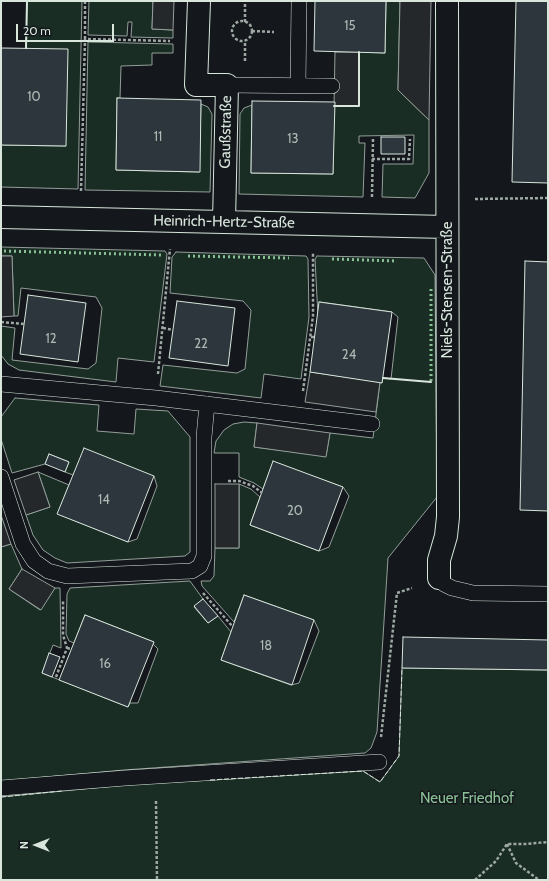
<!DOCTYPE html>
<html>
<head>
<meta charset="utf-8">
<style>
  body { margin:0 }
  #map { position:relative; width:549px; height:881px; overflow:hidden; background:#14181c; font-family:Cabin,sans-serif }
  canvas { display:block }
  .frame { position:absolute; inset:0; border:2px solid #d8e6dc; pointer-events:none }
  .north { position:absolute; left:16px; top:825px; width:40px; height:40px; -webkit-text-stroke:3px #14181c; paint-order:stroke; rotate:270deg; font-size:11px; font-weight:700; line-height:16px; text-align:center; color:#d8e6dc }
  .north::after { content:''; display:block; margin:auto; width:14px; height:18px; background:#d8e6dc; clip-path:polygon(50% 0,100% 100%,50% 72%,0 100%) }
  .scale { position:absolute; left:16px; top:24px; width:98px; height:18px; box-sizing:border-box; border:2px solid #d8e6dc; border-top:0; padding-left:5px; font-size:12px; line-height:14px; white-space:nowrap; color:#d8e6dc; -webkit-text-stroke:3px #14181c; paint-order:stroke }
</style>
</head>
<body>
<div id="map">
<canvas width="549" height="881"></canvas>
<div class="frame"></div>
<div class="north">N</div>
<div class="scale">20 m</div>
</div>
<script>
const context = document.querySelector('canvas').getContext('2d');
context.lineJoin = 'round';
function fill(path, color) {
  context.fillStyle = color;
  context.fill(path, 'evenodd');
}
function poly(rows) {
  const path = new Path2D();
  for (const r of rows) {
    if (r.length === 3) {
      path.moveTo(r[0] + r[2], r[1]);
      path.arc(r[0], r[1], r[2], 0, 2 * Math.PI);
      continue;
    }
    path.moveTo(r[0], r[1]);
    for (let i = 2; i < r.length; i += 2) path.lineTo(r[i], r[i + 1]);
  }
  return path;
}
function strokePath(path, color, width, dash) {
  context.strokeStyle = color;
  context.lineWidth = width;
  context.lineCap = dash ? 'butt' : 'round';
  context.setLineDash(dash || []);
  context.stroke(path);
}
function drawText(font, color, halo, rows, align = 'center') {
  context.font = font + ' Cabin,sans-serif';
  context.lineWidth = 3;
  context.setLineDash([]);
  context.textBaseline = 'middle';
  context.strokeStyle = halo;
  context.fillStyle = color;
  for (const [text, x, y, turn = 0] of rows) {
    context.save();
    context.translate(x, y);
    context.rotate((+turn || 0) * Math.PI / 180);
    context.textAlign = isNaN(turn) ? turn : align;
    if (halo) context.strokeText(text, 0, 0);
    context.fillText(text, 0, 0);
    context.restore();
  }
}
const green = poly([
  [27,1,82,1,78,189,1,187,1,145,66,146,26,48,27,1],
  [89,1,153,1,152,29,173,30,173,38,131,37,132,22,128,22,127,36,88,35,89,1],
  [386,1,400,1,398,90,429,120,429,173,415,198,382,197,383,164,413,164,414,135,359,136,359,143,365,143,363,197,239,194,240,114,244,108,252,105,251,173,333,174,334,106,358,106,359,52,385,53,386,1],
  [88,42,173,44,173,53,152,53,152,65,121,66,120,98,117,98,116,170,199,172,201,104,208,107,212,114,210,192,85,190,88,42],
  [1,247,165,251,167,254,154,362,118,358,116,382,19,370,8,364,1,355,1,326,15,328,12,360,88,369,96,363,102,308,96,297,21,288,18,316,14,316,12,256,1,256,1,247],
  [176,252,306,256,308,259,309,317,301,379,264,374,261,398,160,386,163,365,237,373,245,369,251,310,243,301,170,293,172,257,176,252],
  [317,256,424,258,435,275,437,497,388,558,377,732,371,748,365,753,124,770,1,781,1,547,11,544,22,569,9,589,40,610,55,588,60,588,61,648,53,645,42,673,128,707,130,703,138,703,158,649,153,644,154,642,85,615,74,643,69,641,66,634,67,594,70,588,190,581,203,599,194,607,208,623,218,616,231,632,221,660,291,685,299,683,319,631,314,620,244,595,234,622,202,586,201,581,210,581,214,576,215,548,239,548,239,484,251,489,260,497,250,525,319,551,329,547,349,496,343,487,273,462,263,489,254,483,239,477,239,453,214,453,216,441,224,430,233,424,244,422,257,423,254,447,326,456,330,433,373,438,380,382,382,383,383,378,391,379,398,317,392,312,320,302,318,317,315,259,317,256],
  [15,398,99,405,97,431,134,434,136,409,168,411,190,437,190,552,185,556,67,563,55,558,43,550,33,535,26,515,50,507,38,472,69,485,58,514,128,542,137,539,157,486,154,476,73,475,65,472,69,462,49,454,45,464,12,473,1,439,1,417,15,398],
  [402,668,548,670,548,880,1,880,1,797,125,785,363,771,380,782,399,756,402,668]
]);
fill(green, '#1a2d24');
strokePath(green, '#939e99', 1);
const parking = poly([
  [153,1,174,1,173,30,152,29,153,1],
  [400,1,431,1,429,120,398,90,400,1],
  [335,52,359,52,359,106,334,106,335,52],
  [1,256,12,256,14,316,1,317,1,256],
  [310,372,380,382,376,412,305,402,310,372],
  [257,423,330,433,326,457,254,447,257,423],
  [38,472,50,507,26,515,14,480,38,472],
  [215,484,239,484,239,548,215,548,215,484],
  [1,515,11,544,1,547,1,515],
  [22,569,55,588,41,610,9,589,22,569]
]);
fill(parking, '#24282b');
strokePath(parking, '#939e99', 1);
const building = poly([
  [315,1,386,1,385,53,314,51,315,1],
  [516,1,548,1,548,183,512,182,516,1],
  [1,48,68,49,66,146,1,145,1,48],
  [117,98,201,100,200,172,116,170,117,98],
  [252,101,335,102,333,174,251,173,252,101],
  [381,137,405,137,405,154,381,154,381,137],
  [525,261,548,262,548,511,520,510,525,261],
  [28,295,86,303,78,362,20,354,28,295],
  [177,301,235,308,228,366,169,358,177,301],
  [319,302,392,312,382,383,310,372,319,302],
  [84,448,154,476,128,542,57,514,84,448],
  [49,454,69,462,65,472,45,464,49,454],
  [273,461,343,487,319,551,250,525,273,461],
  [244,595,314,620,292,685,221,660,244,595],
  [203,599,218,616,208,623,194,606,203,599],
  [85,615,154,642,128,707,59,680,85,615],
  [403,637,548,640,548,670,402,668,403,637],
  [49,653,60,657,52,677,42,673,49,653]
]);
fill(building, '#2c363c');
strokePath(building, '#d8e6dc', 1);
const lane = poly([
  [227,85,332,86],
  [298,86,299,1],
  [1,384,156,398,372,424],
  [1,477,23,544,34,561,48,571,67,576,192,571,200,566,204,556,204,437,207,404],
  [439,578,444,584,452,588,473,593,548,594],
  [1,788,125,778,379,762]
]);
const street = poly([
  [199,1,196,85,227,85,224,222],
  [1,217,447,227],
  [439,578,439,560,446,536,448,517,447,1]
]);
strokePath(lane, '#d8e6dc', 16);
strokePath(street, '#d8e6dc', 24);
strokePath(poly([
  [242,31,10],
  [245,22,245,1],
  [252,31,274,32],
  [85,39,85,1],
  [245,61,245,41],
  [372,159,409,159,410,139],
  [81,191,85,39,170,41],
  [372,197,373,139],
  [475,199,548,198],
  [1,322,24,324],
  [163,328,173,330],
  [311,337,315,337],
  [158,374,170,249],
  [303,391,313,316,313,253],
  [228,481,239,481,253,486,262,493],
  [203,593,233,627],
  [67,648,71,649],
  [56,677,67,648,63,635,63,600],
  [381,737,397,593,412,588],
  [156,801,157,880],
  [507,844,516,863,539,880],
  [475,880,496,861,507,844,526,844,548,842]
]), '#9da8a2', 2.5, [3, 2]);
strokePath(lane, '#14181c', 15);
strokePath(street, '#14181c', 22);
strokePath(poly([
  [4,251,163,255],
  [188,256,289,258],
  [332,259,397,261],
  [431,289,431,382]
]), '#8ac095', 3, [2, 3]);
strokePath(poly([
  [210,780,363,771,380,782,399,756,402,668],
  [1,797,62,791]
]), '#d8e6dc', 1, [5, 2]);
strokePath(poly([
  [26,48,27,1],
  [334,106,359,106,359,52],
  [383,378,431,382]
]), '#d8e6dc', 2);
drawText('13px', '#adbab4', null, [
  ["15",350,26],
  ["10",34,97],
  ["11",158,137],
  ["13",293,139],
  ["12",51,339],
  ["22",201,344],
  ["24",349,355],
  ["14",104,500],
  ["20",295,511],
  ["18",266,646],
  ["16",105,664]
]);
drawText('15px', '#d8e6dc', '#14181c', [
  ["Gaußstraße",226,132,-89],
  ["Heinrich-Hertz-Straße",224,222,1],
  ["Niels-Stensen-Straße",448,290,-90]
]);
drawText('15px', '#8ac095', '#14181c', [
  ["Neuer Friedhof",467,799]
]);
</script>
</body>
</html>
